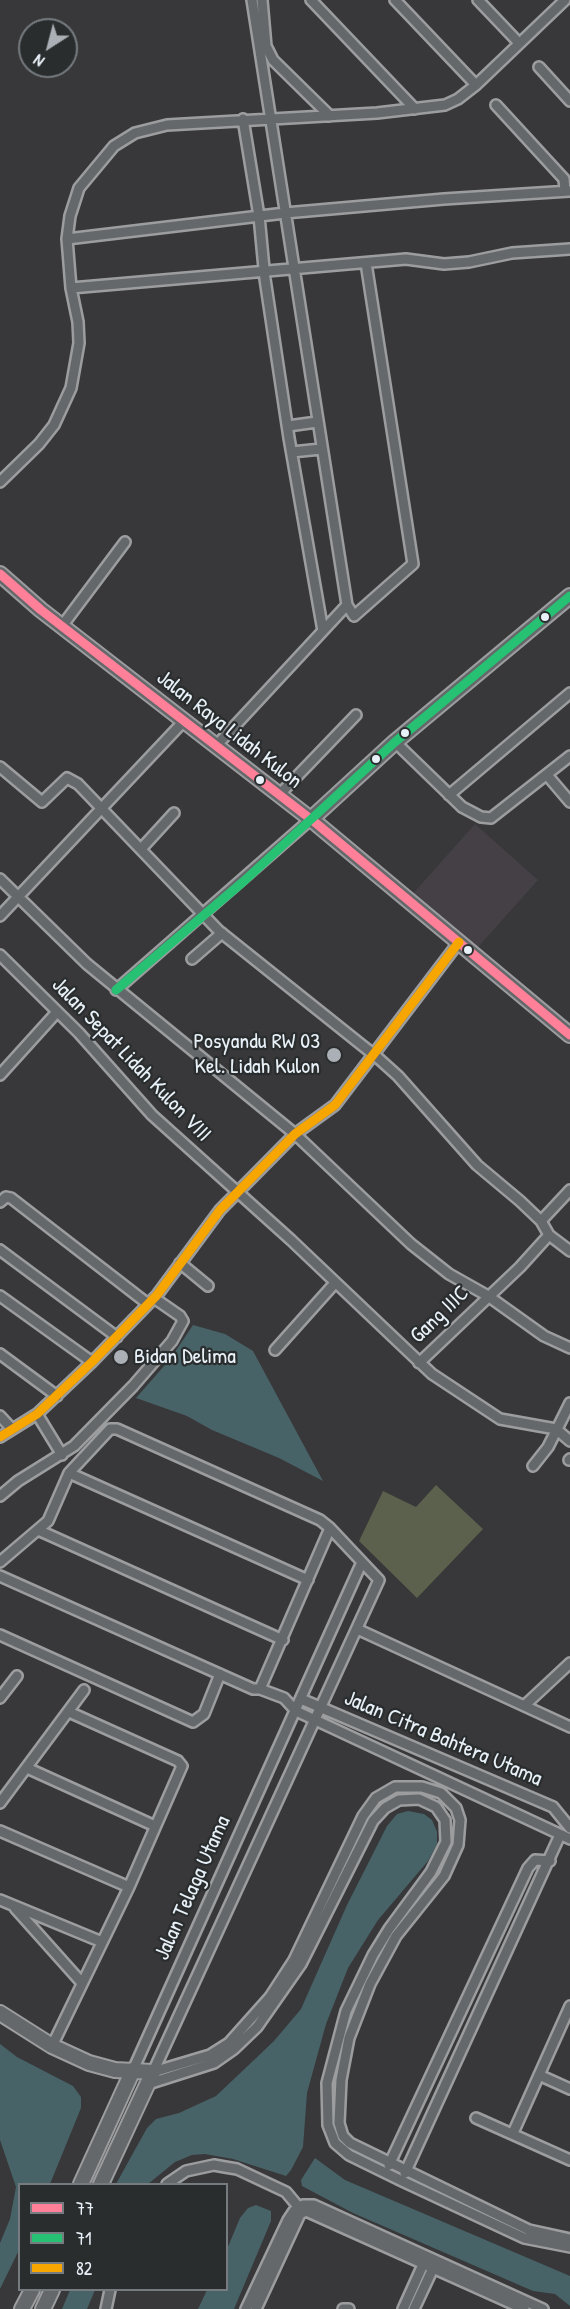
<!DOCTYPE html>
<html>
<head>
<meta charset="utf-8">
<style>
  body { margin:0 }
  #map { position:relative; width:570px; height:2309px; overflow:hidden; background:#383739; font-family:"Patrick Hand",sans-serif }
  canvas { display:block }
  .legend { position:absolute; left:18px; top:2183px; width:210px; height:108px; box-sizing:border-box; background:#2a2d2e; border:2px solid #767b7f; margin:0; padding:8px 10px; list-style:none; font-size:18px; color:#e8f1f8 }
  .legend li { display:flex; align-items:center; gap:12px; height:30px }
  .legend b { width:30px; border:2px solid #767b7f }
  .north { position:absolute; left:18px; top:18px; width:60px; height:60px; box-sizing:border-box; background:#2a2d2e; border:2px solid #767b7f; border-radius:50%; rotate:216deg; font-size:16px; font-weight:700; line-height:24px; text-align:center; color:#e8f1f8 }
  .north::after { content:''; display:block; margin:auto; width:21px; height:27px; background:#aab0b5; clip-path:polygon(50% 0,100% 100%,50% 72%,0 100%) }
</style>
</head>
<body>
<div id="map">
<canvas width="570" height="2309"></canvas>
<ul class="legend">
<li><b style="height:8px;background:#ff8098"></b>77</li>
<li><b style="height:8px;background:#26c172"></b>71</li>
<li><b style="height:8px;background:#f7a600"></b>82</li>
</ul>
<div class="north">N</div>
</div>
<script>
const context = document.querySelector('canvas').getContext('2d');
context.lineJoin = 'round';
function fill(path, color) {
  context.fillStyle = color;
  context.fill(path, 'evenodd');
}
function poly(rows) {
  const path = new Path2D();
  for (const r of rows) {
    path.moveTo(r[0], r[1]);
    for (let i = 2; i < r.length; i += 2) path.lineTo(r[i], r[i + 1]);
  }
  return path;
}
function strokePath(path, color, width, dash) {
  context.strokeStyle = color;
  context.lineWidth = width;
  context.lineCap = dash ? 'butt' : 'round';
  context.setLineDash(dash || []);
  context.stroke(path);
}
function drawText(font, color, halo, rows, align = 'center') {
  context.font = font + ' "Patrick Hand",sans-serif';
  context.lineWidth = 4.5;
  context.setLineDash([]);
  context.textBaseline = 'middle';
  context.strokeStyle = halo;
  context.fillStyle = color;
  for (const [text, x, y, turn = 0] of rows) {
    context.save();
    context.translate(x, y);
    context.rotate((+turn || 0) * Math.PI / 180);
    context.textAlign = isNaN(turn) ? turn : align;
    if (halo) context.strokeText(text, 0, 0);
    context.fillText(text, 0, 0);
    context.restore();
  }
}
fill(poly([
  [475,824,538,880,471,955,408,899]
]), '#444046');
fill(poly([
  [436,1485,483,1529,417,1598,359,1541,383,1491,416,1507]
]), '#5b614c');
fill(poly([
  [193,1325,225,1334,253,1351,323,1481,279,1458,212,1430,187,1416,136,1398,171,1358],
  [408,1811,424,1814,432,1820,437,1832,437,1844,428,1861,378,1920,348,1968,326,2024,307,2093,303,2147,291,2170,286,2176,233,2159,205,2154,192,2155,175,2162,148,2184,116,2184,147,2128,156,2119,179,2113,216,2096,274,2041,301,2009,347,1905,387,1826,397,1814],
  [0,2044,17,2057,73,2086,81,2097,81,2108,50,2184,20,2184,19,2250,0,2289,0,2243,10,2219,16,2187,0,2140],
  [315,2158,345,2180,570,2276,570,2306,555,2294,533,2291,353,2213,302,2186,301,2180],
  [256,2205,271,2211,271,2221,234,2309,198,2309,207,2290,226,2290,227,2249,240,2218,248,2208],
  [70,2290,95,2290,87,2309,62,2309]
]), '#486367');
const street = poly([
  [252,0,347,605,354,616,413,564,366,263],
  [262,0,266,46,273,60,330,116],
  [311,0,415,109],
  [395,0,476,85],
  [478,0,519,43],
  [539,67,570,101],
  [496,105,564,179,565,191],
  [243,119,259,216,265,279,289,438,323,631],
  [67,239,285,213,444,199,570,191],
  [71,288,406,259,444,264,469,262,512,253,570,249],
  [288,426,317,422],
  [292,452,321,449],
  [0,482,39,444,54,425,71,388,79,343,78,322,71,288,67,239,70,216,79,188,114,146,135,133,167,125,377,113,445,105,458,99,476,85,565,0],
  [62,626,125,542],
  [395,742,462,807,481,817,491,818,570,756],
  [216,746,347,605],
  [0,767,42,802,67,778,78,784,219,931,378,1058,398,1076,477,1165,520,1201,541,1221,549,1235,570,1251],
  [547,775,570,802],
  [279,795,356,715],
  [449,795,570,693],
  [141,849,174,813],
  [0,879,87,964,295,1134,411,1244,449,1274,488,1296,544,1336,570,1348],
  [0,916,184,721],
  [0,955,79,1033,152,1115,291,1240,432,1374,500,1419,556,1429,570,1441],
  [192,959,222,933],
  [116,990,310,820],
  [0,1075,57,1012],
  [0,1202,6,1197,11,1198,148,1304],
  [541,1221,570,1190],
  [0,1250,117,1337],
  [180,1263,208,1286],
  [0,1296,92,1362],
  [275,1350,335,1283],
  [0,1354,57,1396],
  [419,1363,520,1267,549,1235],
  [37,1414,62,1455],
  [0,1416,12,1429],
  [0,1437,37,1414,92,1362,157,1295,220,1210,295,1134,335,1105,459,942],
  [569,1460,570,1459],
  [533,1466,548,1447,570,1403],
  [69,1473,308,1580],
  [0,1496,18,1481,74,1446,133,1386,172,1341,183,1321,180,1316,154,1298],
  [330,1528,362,1562],
  [38,1530,283,1640],
  [0,1562,48,1521,69,1473,110,1429,117,1429,320,1520,330,1528,260,1689,253,1689,0,1576],
  [357,1629,570,1727],
  [0,1635,193,1722,204,1714,220,1674],
  [260,1689,284,1698,296,1711,570,1839],
  [0,1698,17,1676],
  [301,1699,553,1807,570,1828],
  [524,1706,570,1663],
  [27,1768,155,1826],
  [0,1803,84,1690],
  [0,1831,129,1887],
  [0,1900,102,1942],
  [15,1908,82,1983],
  [52,2046,129,1887,182,1766,178,1761,69,1712],
  [133,2070,362,1562,379,1580,153,2072],
  [153,2072,210,2055,229,2043,270,1997,294,1960,363,1816,376,1798,395,1787,422,1787,441,1793,456,1808,460,1820,458,1845,444,1876,396,1936,370,1984,349,2038,341,2080,339,2123,343,2136,350,2143,529,2230,570,2239],
  [539,2075,570,2089],
  [148,2084,214,2063,234,2049,257,2027,301,1964,373,1821,385,1808,399,1800,419,1799,436,1807,445,1820,446,1842,431,1872,389,1929,373,1955,346,2011,327,2083,328,2125,335,2143,349,2155,402,2181,524,2238,570,2247],
  [476,2118,570,2160],
  [513,2133,570,2006],
  [389,2165,528,1868,535,1860,550,1861],
  [405,2173,560,1835],
  [167,2184,186,2171,214,2165,225,2167,237,2169,286,2192,301,2210],
  [106,2309,110,2290],
  [246,2309,288,2220,294,2211,303,2205,314,2205,543,2309],
  [256,2309,300,2214,306,2211,524,2309],
  [343,2309,349,2309],
  [403,2309,426,2258],
  [414,2309,436,2262]
]);
const secondary = poly([
  [0,574,41,610,317,824,570,1035],
  [310,820,395,742,570,596],
  [0,2013,52,2046,89,2063,115,2070,153,2072,101,2184],
  [81,2184,133,2070],
  [22,2309,32,2290],
  [43,2309,52,2290]
]);
strokePath(street, '#9c9d9f', 14);
strokePath(secondary, '#9c9d9f', 18);
strokePath(street, '#65686b', 9);
strokePath(secondary, '#65686b', 14);
strokePath(poly([
  [0,574,41,610,317,824,570,1035]
]), '#ff8098', 9);
strokePath(poly([
  [116,990,244,881,395,742,570,596]
]), '#26c172', 9);
strokePath(poly([
  [0,1437,37,1414,92,1362,157,1295,220,1210,295,1134,335,1105,459,942]
]), '#f7a600', 9);
for (const [x, y, r, color] of [
  [545,617,5,"#e8f1f8"],
  [405,733,5,"#e8f1f8"],
  [376,759,5,"#e8f1f8"],
  [260,780,5,"#e8f1f8"],
  [468,950,5,"#e8f1f8"],
  [334,1055,8,"#aab0b5"],
  [121,1357,8,"#aab0b5"]
]) {
  const dot = new Path2D();
  dot.arc(x, y, r, 0, 2 * Math.PI);
  context.fillStyle = color;
  context.fill(dot);
  strokePath(dot, '#2a2d2e', 2);
}
drawText('22px', '#e8f1f8', '#2a2d2e', [
  ["Jalan Raya Lidah Kulon",229,730,38],
  ["Jalan Sepat Lidah Kulon VIII",131,1060,46],
  ["Gang IIIC",440,1315,-44],
  ["Jalan Citra Bahtera Utama",443,1739,23],
  ["Jalan Telaga Utama",193,1888,-66]
]);
drawText('22px', '#e8f1f8', '#2a2d2e', [
  ["Posyandu RW 03",320,1042],
  ["Kel. Lidah Kulon",320,1067],
  ["Bidan Delima",134,1357,"left"]
], 'right');
</script>
</body>
</html>
